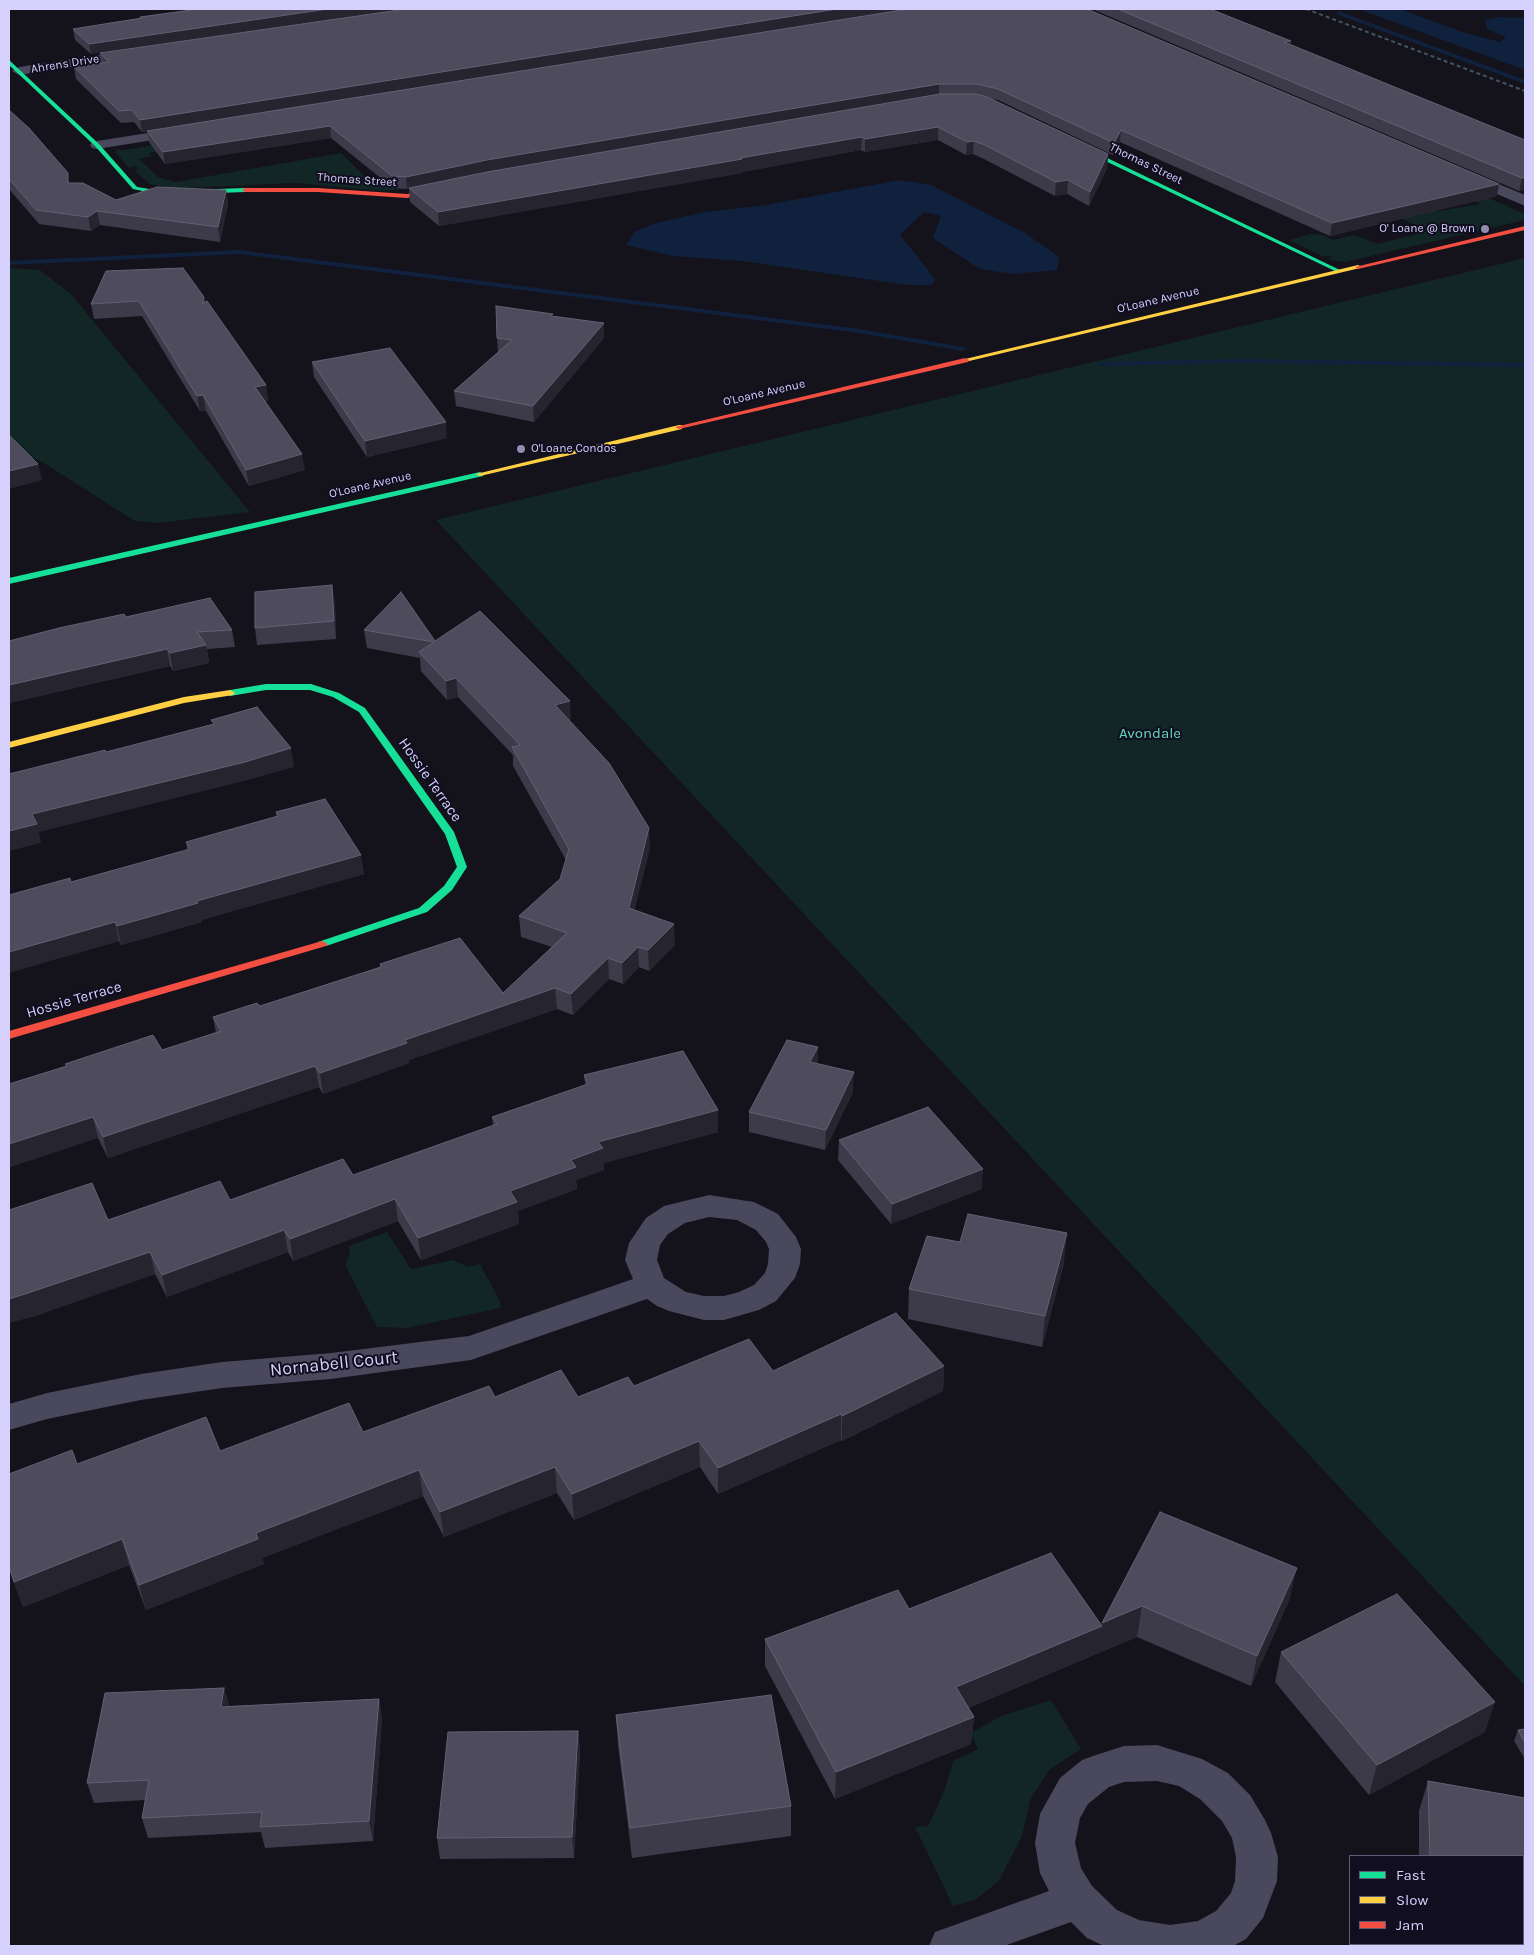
<!DOCTYPE html>
<html>
<head>
<meta charset="utf-8">
<style>
  body { margin:0 }
  #map { position:relative; width:1534px; height:1955px; overflow:hidden; background:#14121b; font-family:Karla,sans-serif }
  canvas { display:block }
  .frame { position:absolute; inset:0; border:10px solid #d5d0fc; pointer-events:none }
  .legend { position:absolute; left:1349px; top:1855px; width:175px; height:90px; box-sizing:border-box; background:#110e1f; border:1px solid #5f5c77; margin:0; padding:6px 9px; list-style:none; font-size:15px; color:#d5d0fc }
  .legend li { display:flex; align-items:center; gap:10px; height:25px }
  .legend b { width:25px; border:1px solid #5f5c77 }
</style>
</head>
<body>
<div id="map">
<canvas width="1534" height="1955"></canvas>
<div class="frame"></div>
<ul class="legend">
<li><b style="height:6px;background:#16e098"></b>Fast</li>
<li><b style="height:6px;background:#ffcf43"></b>Slow</li>
<li><b style="height:6px;background:#f24e42"></b>Jam</li>
</ul>
</div>
<script>
const context = document.querySelector('canvas').getContext('2d');
context.lineJoin = 'round';
function fill(path, color) {
  context.fillStyle = color;
  context.fill(path, 'evenodd');
}
function poly(rows) {
  const path = new Path2D();
  for (const r of rows) {
    path.moveTo(r[0], r[1]);
    for (let i = 2; i < r.length; i += 2) path.lineTo(r[i], r[i + 1]);
  }
  return path;
}
function strokePath(path, color, width, dash) {
  context.strokeStyle = color;
  context.lineWidth = width;
  context.lineCap = dash ? 'butt' : 'round';
  context.setLineDash(dash || []);
  context.stroke(path);
}
function drawText(font, color, halo, rows, align = 'center') {
  context.font = font + ' Karla,sans-serif';
  context.lineWidth = 4;
  context.setLineDash([]);
  context.textBaseline = 'middle';
  context.strokeStyle = halo;
  context.fillStyle = color;
  for (const [text, x, y, turn = 0] of rows) {
    context.save();
    context.translate(x, y);
    context.rotate((+turn || 0) * Math.PI / 180);
    context.textAlign = isNaN(turn) ? turn : align;
    if (halo) context.strokeText(text, 0, 0);
    context.fillText(text, 0, 0);
    context.restore();
  }
}
fill(poly([
  [155,145,159,151,149,153,152,156,139,159,158,177,176,182,341,153,363,175,372,179,385,177,407,189,381,191,295,183,184,188,163,187,150,184,134,170,138,169,135,166,129,168,115,152,118,149,124,150],
  [1477,193,1525,214,1525,220,1345,262,1330,260,1328,259,1332,257,1330,255,1324,257,1289,240,1310,234,1323,235,1333,240,1355,235,1378,244,1428,231,1377,207,1408,200,1439,211,1480,204,1465,196],
  [1525,258,1525,1686,436,520],
  [9,268,40,270,71,294,250,512,158,523,135,521,39,460,9,450],
  [387,1232,411,1269,453,1260,468,1267,480,1264,501,1303,500,1308,407,1328,377,1327,345,1265,350,1255,349,1246],
  [1051,1700,1081,1749,1049,1770,1030,1800,1022,1836,999,1881,975,1900,953,1906,915,1827,928,1826,944,1792,953,1761,978,1749,971,1733,1001,1716]
]), '#122626');
fill(poly([
  [1358,9,1400,9,1462,32,1500,42,1506,37,1487,29,1485,20,1500,17,1525,18,1525,70],
  [900,180,931,185,1025,233,1059,257,1057,270,1014,274,980,269,933,238,941,216,924,212,900,235,935,279,932,285,907,285,742,261,673,256,626,245,634,232,656,223,705,212,766,205]
]), '#10213e');
fill(poly([
  [1338,11,1525,80,1525,84,1336,14,1338,11],
  [239,250,859,329,963,347,967,349,963,351,859,333,239,254,9,265,9,261,239,250],
  [1241,359,1525,363,1525,367,1241,363,1100,366,1096,364,1100,362,1241,359]
]), '#10213e');
fill(poly([
  [139,49,146,53,144,56,19,75,12,71,19,67,139,49],
  [186,127,191,128,193,131,191,134,97,149,92,148,90,145,92,142,97,141,186,127],
  [1465,170,1525,195,1525,206,1460,178,1457,175,1460,172,1465,170],
  [709,1195,754,1202,778,1214,796,1237,801,1249,800,1264,795,1278,776,1301,759,1310,724,1320,704,1320,669,1311,657,1306,647,1299,471,1360,331,1379,222,1388,141,1400,47,1419,9,1430,9,1404,47,1393,141,1374,222,1362,331,1353,469,1336,633,1279,625,1260,629,1243,646,1218,664,1206,709,1195],
  [709,1217,737,1220,756,1230,766,1242,769,1249,768,1264,765,1273,754,1285,739,1292,724,1296,704,1296,686,1292,664,1278,657,1260,660,1245,668,1234,685,1223,709,1217],
  [1157,1745,1202,1759,1228,1773,1250,1795,1265,1820,1271,1833,1278,1857,1277,1881,1263,1918,1246,1939,1233,1946,1104,1946,1087,1938,1071,1922,1004,1946,929,1946,935,1932,1049,1891,1040,1873,1035,1843,1040,1814,1060,1778,1082,1760,1096,1755,1124,1746,1157,1745],
  [1157,1781,1179,1786,1200,1799,1222,1821,1232,1838,1236,1857,1235,1881,1231,1893,1216,1911,1198,1921,1170,1925,1139,1920,1117,1910,1092,1886,1081,1868,1075,1843,1080,1818,1088,1804,1109,1787,1124,1782,1157,1781]
]), '#49485c');
fill(poly([
  [9,60,99,144,137,187,162,191,245,188,248,190,245,192,162,195,133,189,95,146,9,65,9,60],
  [1072,143,1076,143,1342,271,1337,272,1072,145,1072,143],
  [480,472,484,474,483,476,9,584,9,578,480,472],
  [266,684,311,684,339,693,365,708,454,832,467,867,452,890,427,912,326,946,318,946,316,944,318,942,419,908,444,886,457,867,445,834,359,712,333,697,310,690,266,690,230,696,225,693,230,690,266,684]
]), '#16e098');
fill(poly([
  [1358,265,1360,266,1360,268,965,362,961,360,1358,265],
  [679,425,682,425,682,429,480,476,476,474,679,425],
  [230,690,235,693,233,695,184,703,9,748,9,742,184,697,230,690]
]), '#ffcf43');
fill(poly([
  [445,186,447,187,447,189,407,198,318,192,245,192,242,190,245,188,318,188,407,194,445,186],
  [1525,226,1525,230,1358,269,1355,267,1525,226],
  [965,358,969,360,968,362,679,429,675,427,965,358],
  [322,941,328,944,326,946,9,1039,9,1031,322,941]
]), '#f24e42');
strokePath(poly([
  [1306,9,1525,91]
]), '#425564', 2, [4, 3]);
fill(poly([
  [199,9,91,54,75,40,73,29,141,18,140,17],
  [406,9,903,9,393,91,908,9,1497,196,1330,236,1120,142,1113,155,998,100,991,99,1108,154,1107,168,1089,206,1067,194,1055,196,984,159,973,154,966,155,938,140,865,152,861,150,742,172,742,173,439,226,410,202,409,189,393,188,331,138,165,164,149,142,147,131,142,132,134,122,121,123,76,79,74,67,102,63,100,53],
  [1092,9,1210,9,1291,41,1291,45,1525,140,1525,189,1519,191],
  [9,110,70,183,116,200,226,190,228,204,220,242,100,225,91,231,39,224,9,189],
  [204,297,205,302,266,385,268,401,265,401,305,470,249,486,206,411,200,411,142,316,94,319,91,304],
  [553,316,604,323,604,338,534,422,456,406,454,391,498,352,497,338],
  [312,362,447,438,367,457,314,377],
  [335,603,336,639,257,645,255,628],
  [126,617,232,630,235,647,207,649,209,663,173,671,170,666,9,703,9,641],
  [364,630,435,641,571,720,569,720,650,848,634,910,675,945,649,971,639,967,623,984,609,979,573,1015,557,1009,409,1060,409,1063,323,1094,319,1087,108,1158,98,1138,9,1167,9,1084,66,1066,65,1064,162,1050,216,1033,213,1017,260,1006,380,967,380,964,503,993,552,947,521,937,519,916,560,879,566,860,513,766,513,755,458,697,447,700,421,671,420,658,367,648],
  [276,812,364,874,201,920,202,922,121,945,119,941,20,969,71,882,187,850,186,842,277,817],
  [584,1075,718,1132,604,1163,604,1170,576,1180,577,1189,518,1211,519,1224,421,1260,398,1221,293,1261,288,1252,167,1297,155,1274,32,1317,108,1220,230,1200,353,1175,493,1126,492,1117,585,1085],
  [853,1092,825,1150,749,1132,749,1112],
  [839,1140,982,1189,891,1224,838,1160],
  [1064,1263,1042,1347,908,1319,909,1289],
  [944,1366,943,1391,842,1441,841,1440,718,1494,700,1467,574,1520,557,1493,444,1537,423,1496,262,1558,264,1564,146,1610,129,1565,23,1607,9,1569,9,1474,77,1464,220,1451,363,1432,495,1397,578,1397,634,1386,773,1371],
  [1160,1512,1290,1598,1251,1686,1137,1637,968,1708,974,1717,971,1744,835,1799,765,1666,765,1639,909,1609,1102,1626],
  [1281,1652,1485,1732,1369,1795,1275,1682],
  [224,1688,229,1706,379,1699,382,1719,373,1841,265,1848,261,1832,148,1838,142,1818,145,1800,94,1803,87,1783],
  [616,1715,791,1806,791,1836,632,1858,618,1745],
  [1525,1729,1525,1759,1514,1741,1518,1730],
  [578,1731,580,1751,574,1858,440,1859,437,1838],
  [1428,1781,1525,1798,1525,1946,1406,1946,1406,1944,1523,1944,1523,1856,1419,1856,1419,1811]
]), '#3d3b4a');
fill(poly([
  [328,9,402,9,91,54,89,44],
  [837,9,903,9,142,132,140,120],
  [1291,41,1290,52,1284,42],
  [939,84,939,95,488,172,407,189,406,177,487,160],
  [330,126,331,138,165,164,163,152],
  [938,127,938,140,865,152,865,139],
  [1121,130,1120,142,1113,155,1114,143],
  [862,137,861,150,742,172,742,173,439,226,438,212],
  [974,141,973,154,966,155,967,142],
  [1108,154,1107,168,1089,206,1090,192],
  [1522,178,1525,178,1525,189,1519,191],
  [1068,180,1067,194,1055,196,1056,182],
  [1499,184,1497,196,1330,236,1332,223],
  [226,190,228,204,220,242,218,227],
  [97,211,100,225,91,231,88,217],
  [604,323,604,338,534,422,533,406],
  [266,385,268,401,257,402,255,387],
  [203,395,206,411,200,411,197,396],
  [446,422,447,438,367,457,365,441],
  [302,454,305,470,249,486,246,470],
  [38,464,42,480,9,489,9,471],
  [332,585,335,603,336,639,334,621],
  [206,645,209,663,173,671,170,653],
  [167,649,170,666,9,703,9,685],
  [456,678,458,697,447,700,446,681],
  [570,701,571,720,557,724,555,705],
  [291,748,294,767,248,780,39,832,41,843,9,851,9,831,32,814],
  [649,828,650,848,630,929,629,908],
  [361,855,364,874,201,920,202,922,121,945,117,926,197,901],
  [115,922,119,941,9,973,9,952],
  [674,924,675,945,649,971,648,950],
  [638,947,639,967,623,984,622,963],
  [608,958,609,979,573,1015,571,994],
  [555,988,557,1009,409,1060,409,1063,323,1094,320,1073,405,1040],
  [818,1047,818,1066,810,1062],
  [315,1066,319,1087,108,1158,103,1137],
  [854,1072,853,1092,825,1150,826,1130],
  [718,1110,718,1132,604,1163,604,1170,576,1180,577,1189,518,1211,519,1224,421,1260,418,1238,571,1160,598,1142],
  [93,1117,98,1138,9,1167,9,1144],
  [983,1169,982,1189,891,1224,892,1204],
  [395,1199,398,1221,293,1261,290,1239],
  [284,1230,288,1252,167,1297,162,1275],
  [1067,1233,1064,1263,1042,1347,1045,1316],
  [150,1252,155,1274,32,1317,9,1323,9,1299],
  [944,1366,943,1391,842,1441,842,1416],
  [841,1414,841,1440,718,1494,718,1468],
  [699,1441,700,1467,574,1520,572,1494],
  [555,1467,557,1493,444,1537,440,1512],
  [419,1470,423,1496,262,1558,264,1564,146,1610,139,1585,256,1533],
  [122,1539,129,1565,23,1607,14,1582],
  [1297,1568,1290,1598,1251,1686,1257,1656],
  [1142,1606,1137,1637,953,1714,956,1687,1102,1626,1102,1623],
  [224,1688,229,1708,221,1707],
  [379,1699,382,1719,373,1841,369,1821],
  [1495,1702,1485,1732,1369,1795,1377,1765],
  [974,1717,971,1744,835,1799,836,1772],
  [578,1731,580,1751,574,1858,572,1837]
]), '#26242f');
const building = poly([
  [199,9,328,9,89,44,73,29,142,18,140,17,199,9],
  [406,9,837,9,140,120,132,110,119,111,74,67,109,62,100,53,406,9],
  [908,9,1087,9,1499,184,1332,223,1121,130,1114,143,998,89,977,84,939,84,487,160,406,177,392,176,330,126,163,152,147,131,908,9],
  [1118,9,1210,9,1291,41,1284,42,1525,140,1525,178,1522,178,1118,9],
  [940,94,976,94,987,97,1108,154,1090,192,1068,180,1056,182,985,145,974,141,967,142,938,127,865,139,862,137,740,158,742,159,438,212,409,188,487,172,940,94],
  [9,110,29,128,68,173,68,183,83,183,116,200,157,187,226,190,218,227,97,211,88,217,36,210,9,179,9,110],
  [183,268,204,297,202,304,207,301,266,385,255,387,302,454,246,470,203,395,197,396,139,301,91,304,106,271,183,268],
  [496,306,553,314,551,316,604,323,533,406,454,391,512,340,497,338,496,306],
  [390,348,446,422,365,441,312,362,390,348],
  [9,435,38,464,9,471,9,435],
  [332,585,334,621,255,628,255,592,332,585],
  [401,592,435,641,480,611,570,701,555,705,609,763,649,828,629,908,674,924,648,950,638,947,622,963,608,958,571,994,555,988,405,1040,407,1043,320,1073,315,1066,103,1137,93,1117,9,1144,9,1084,67,1066,65,1064,153,1035,162,1050,221,1031,213,1017,257,1003,260,1006,381,967,380,964,460,938,503,993,567,933,519,916,560,879,569,849,512,747,520,745,456,678,446,681,419,652,434,642,364,630,401,592],
  [210,598,232,630,197,632,206,645,170,653,167,649,9,685,9,641,59,628,124,614,126,617,210,598],
  [257,707,291,748,245,762,32,814,37,824,9,831,9,774,105,750,106,752,214,724,211,720,257,707],
  [325,799,361,855,197,901,198,903,117,926,115,922,9,952,9,895,70,878,71,882,190,849,186,842,278,816,276,812,325,799],
  [787,1040,818,1047,810,1062,854,1072,826,1130,749,1112,787,1040],
  [683,1051,718,1110,598,1142,603,1148,571,1160,576,1167,510,1191,517,1202,418,1238,395,1199,290,1239,284,1230,162,1275,150,1252,25,1294,9,1299,9,1210,92,1183,108,1220,220,1181,230,1200,343,1159,353,1175,497,1124,492,1117,588,1084,584,1075,683,1051],
  [928,1107,983,1169,892,1204,839,1140,928,1107],
  [968,1214,1067,1233,1045,1316,909,1289,927,1236,960,1242,968,1214],
  [896,1313,944,1366,842,1416,841,1414,718,1468,699,1441,572,1494,555,1467,440,1512,419,1470,256,1533,258,1539,139,1585,122,1539,14,1582,9,1566,9,1474,72,1450,77,1464,206,1417,220,1451,349,1403,363,1432,489,1386,495,1397,561,1370,578,1397,628,1377,634,1386,749,1339,773,1371,896,1313],
  [1160,1512,1297,1568,1257,1656,1142,1606,1102,1623,1160,1512],
  [1051,1553,1102,1626,956,1687,974,1717,836,1772,765,1639,898,1590,909,1609,1051,1553],
  [1397,1594,1495,1702,1377,1765,1281,1652,1397,1594],
  [224,1688,221,1707,379,1699,369,1821,260,1827,262,1812,142,1818,149,1780,87,1783,105,1693,224,1688],
  [771,1695,791,1806,630,1828,616,1715,771,1695],
  [1525,1729,1525,1743,1518,1730,1525,1729],
  [578,1731,572,1837,437,1838,448,1732,578,1731],
  [1428,1781,1525,1798,1525,1943,1523,1942,1523,1856,1430,1856,1428,1781]
]);
fill(building, '#4e4b5d');
strokePath(building, '#636076', 1);
for (const [x, y, r, color] of [
  [1485,229,5,"#918ead"],
  [521,449,5,"#918ead"]
]) {
  const dot = new Path2D();
  dot.arc(x, y, r, 0, 2 * Math.PI);
  context.fillStyle = color;
  context.fill(dot);
  strokePath(dot, '#110e1f', 2);
}
drawText('12px', '#d5d0fc', '#110e1f', [
  ["Ahrens Drive",65,64,-9],
  ["Thomas Street",1146,164,26],
  ["Thomas Street",357,180,4],
  ["O'Loane Avenue",1158,300,-13],
  ["O'Loane Avenue",764,393,-13],
  ["O'Loane Avenue",370,485,-13]
]);
drawText('12px', '#d5d0fc', '#110e1f', [
  ["O' Loane @ Brown",1475,229],
  ["O'Loane Condos",531,449,"left"]
], 'right');
drawText('15px', '#61d7ba', '#110e1f', [
  ["Avondale",1150,734]
]);
drawText('15px', '#d5d0fc', '#110e1f', [
  ["Hossie Terrace",430,780,55],
  ["Hossie Terrace",74,1000,-16]
]);
drawText('18px', '#d5d0fc', '#110e1f', [
  ["Nornabell Court",334,1364,-6]
]);
</script>
</body>
</html>
